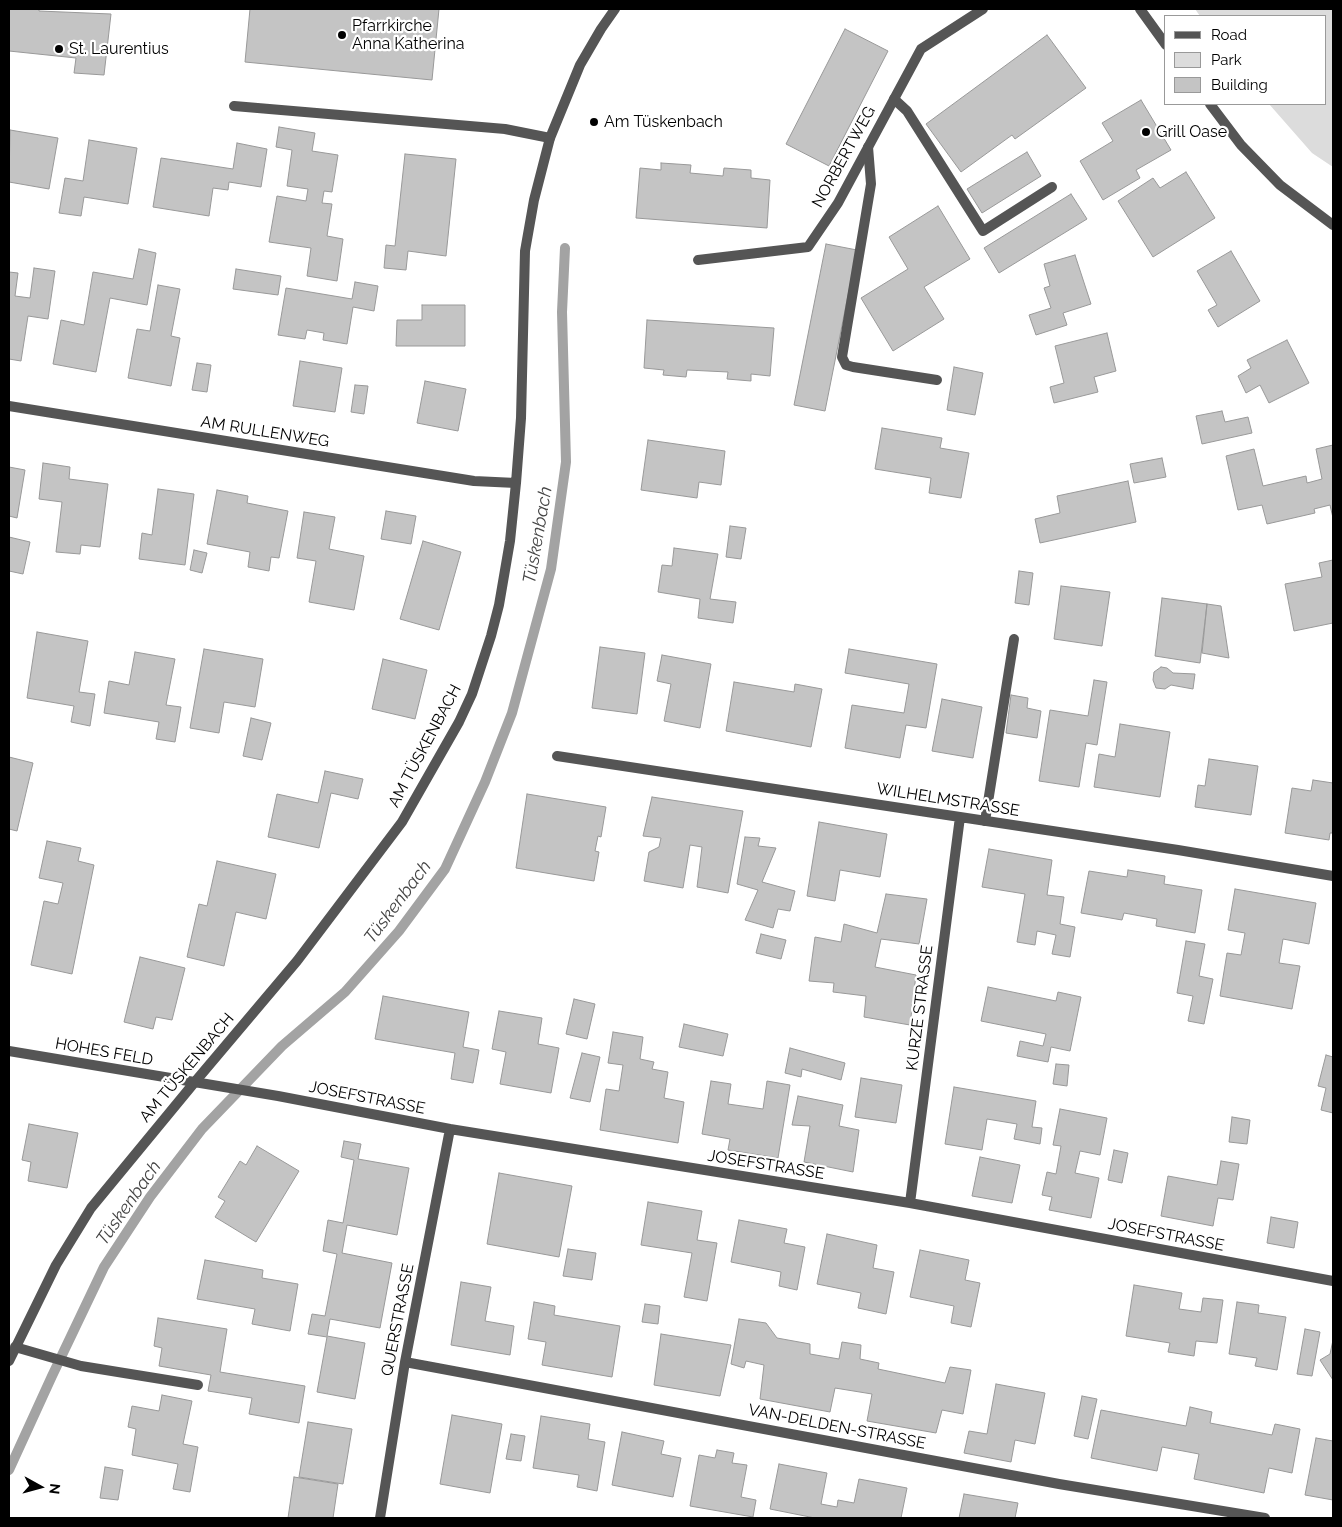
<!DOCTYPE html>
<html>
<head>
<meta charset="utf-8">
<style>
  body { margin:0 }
  #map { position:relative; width:1342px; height:1527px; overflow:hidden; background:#fff; font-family:Raleway,sans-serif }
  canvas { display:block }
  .frame { position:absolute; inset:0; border:10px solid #000; pointer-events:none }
  .legend { position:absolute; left:1164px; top:15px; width:162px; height:90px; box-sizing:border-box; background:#fff; border:1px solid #999; margin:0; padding:6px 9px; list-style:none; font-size:15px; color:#000 }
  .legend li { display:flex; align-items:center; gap:10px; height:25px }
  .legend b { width:25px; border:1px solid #999 }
  .north { position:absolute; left:15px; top:1462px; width:50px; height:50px; -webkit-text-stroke:4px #fff; paint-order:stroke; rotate:97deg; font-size:14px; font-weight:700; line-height:20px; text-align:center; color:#000 }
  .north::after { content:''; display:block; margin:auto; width:18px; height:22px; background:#000; clip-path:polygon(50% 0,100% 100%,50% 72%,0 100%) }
</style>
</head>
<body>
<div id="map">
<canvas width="1342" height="1527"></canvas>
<div class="frame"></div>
<ul class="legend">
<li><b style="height:6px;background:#555"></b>Road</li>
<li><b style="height:14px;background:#dcdcdc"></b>Park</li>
<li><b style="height:14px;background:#c4c4c4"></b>Building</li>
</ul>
<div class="north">N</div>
</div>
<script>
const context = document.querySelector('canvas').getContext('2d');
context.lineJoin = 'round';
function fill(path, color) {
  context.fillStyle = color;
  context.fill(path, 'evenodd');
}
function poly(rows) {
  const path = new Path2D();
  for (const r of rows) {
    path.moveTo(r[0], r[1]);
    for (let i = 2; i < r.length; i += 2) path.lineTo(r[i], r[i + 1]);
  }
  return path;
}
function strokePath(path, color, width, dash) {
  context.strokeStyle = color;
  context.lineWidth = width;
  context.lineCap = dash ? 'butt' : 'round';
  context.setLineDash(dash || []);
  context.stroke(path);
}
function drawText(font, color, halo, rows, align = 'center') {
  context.font = font + ' Raleway,sans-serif';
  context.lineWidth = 4.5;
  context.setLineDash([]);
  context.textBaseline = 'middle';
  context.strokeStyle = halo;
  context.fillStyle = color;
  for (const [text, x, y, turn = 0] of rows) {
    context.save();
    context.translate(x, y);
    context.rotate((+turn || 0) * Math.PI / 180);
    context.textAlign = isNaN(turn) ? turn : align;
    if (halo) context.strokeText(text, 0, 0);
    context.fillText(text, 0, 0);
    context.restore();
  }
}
fill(poly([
  [1195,9,1333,9,1333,167,1312,153,1269,104,1326,104,1326,16,1200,16]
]), '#dcdcdc');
strokePath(poly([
  [9,1470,52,1376,104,1267,150,1197,202,1129,282,1046,345,992,399,931,445,869,485,782,512,713,551,569,566,462,562,312,565,248]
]), '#a3a3a3', 10);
const building = poly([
  [9,9,39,9,39,11,111,14,104,75,74,73,76,58,9,51,9,9],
  [250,9,439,9,432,80,245,62,250,9],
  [845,29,888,51,829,166,786,144,845,29],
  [1047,35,1086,88,1015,139,1012,135,961,172,926,124,1047,35],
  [1141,100,1171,150,1136,170,1140,178,1103,200,1080,161,1113,141,1102,123,1141,100],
  [279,127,315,133,312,151,338,155,332,192,324,191,322,203,332,204,327,236,343,239,337,281,307,276,311,248,269,242,277,196,306,201,308,189,287,186,292,150,276,147,279,127],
  [10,130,58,138,49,189,9,182,10,130],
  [89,140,137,148,128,204,84,197,81,216,59,213,65,178,83,181,89,140],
  [237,143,267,149,261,187,229,182,228,190,213,188,209,216,153,207,161,158,233,169,237,143],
  [1027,152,1041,176,982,213,967,189,1027,152],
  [405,154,456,159,446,256,408,251,406,270,384,268,386,245,395,246,405,154],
  [661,163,691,165,690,173,723,176,724,168,751,170,751,178,770,180,767,228,636,218,640,168,661,170,661,163],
  [1186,172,1215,218,1153,257,1118,201,1153,178,1160,188,1186,172],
  [1071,194,1087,219,999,273,984,248,1071,194],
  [938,206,970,259,924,287,944,319,893,351,861,298,908,269,889,237,938,206],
  [826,244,857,250,825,411,794,405,826,244],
  [139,249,156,253,147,305,110,298,96,372,53,364,61,320,84,325,93,272,133,279,139,249],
  [1231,251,1260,301,1218,327,1208,310,1217,305,1197,271,1231,251],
  [1075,255,1091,304,1063,313,1067,325,1036,335,1029,315,1051,308,1044,288,1050,286,1044,264,1075,255],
  [34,268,55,271,48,319,28,316,21,361,9,359,9,272,18,273,15,296,30,298,34,268],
  [236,269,281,276,278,295,233,289,236,269],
  [355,282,378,286,374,311,353,307,347,344,323,340,324,333,307,330,305,339,278,335,286,288,352,299,355,282],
  [158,285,180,289,171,336,180,338,171,386,128,378,137,329,150,331,158,285],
  [422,305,465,305,465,346,396,346,397,320,422,320,422,305],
  [647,320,774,328,770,376,751,374,751,381,727,379,728,372,687,370,686,377,663,375,664,370,644,368,647,320],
  [1107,333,1116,371,1094,377,1098,392,1054,403,1050,387,1064,383,1055,346,1107,333],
  [1287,340,1309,383,1269,403,1260,385,1246,393,1238,376,1251,368,1247,360,1287,340],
  [300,361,342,368,335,412,293,406,300,361],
  [197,363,211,365,207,392,192,390,197,363],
  [954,367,983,373,975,415,947,410,954,367],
  [425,381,466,389,458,431,417,423,425,381],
  [355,385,368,386,364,414,351,412,355,385],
  [1222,411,1225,422,1248,417,1252,433,1202,444,1196,416,1222,411],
  [882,428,942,438,940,448,969,453,961,498,929,493,931,478,875,469,882,428],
  [648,440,725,451,721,485,699,482,697,498,641,490,648,440],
  [1333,445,1333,518,1330,505,1314,509,1315,513,1267,524,1262,505,1238,510,1226,456,1254,449,1263,486,1306,476,1307,483,1322,479,1316,449,1333,445],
  [1162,458,1166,477,1134,483,1130,464,1162,458],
  [43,463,70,467,69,479,108,484,100,547,81,545,80,554,56,552,62,502,39,499,43,463],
  [9,467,25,470,17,518,9,516,9,467],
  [1128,481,1136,522,1040,543,1035,519,1060,513,1057,496,1128,481],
  [158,489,194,494,185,565,139,559,142,533,152,535,158,489],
  [217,490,248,496,247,503,288,511,279,558,271,557,269,571,248,567,250,552,207,544,217,490],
  [386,511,416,516,411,544,381,539,386,511],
  [304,512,335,517,329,549,364,556,354,610,309,602,316,561,297,558,304,512],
  [730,526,746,528,741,559,726,557,730,526],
  [9,537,30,542,23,574,9,571,9,537],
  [423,541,461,552,439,630,400,619,423,541],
  [674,548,718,554,710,599,736,602,733,623,698,618,700,599,658,592,662,565,672,566,674,548],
  [194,550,207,553,202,573,190,570,194,550],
  [1333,560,1333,623,1294,631,1285,584,1322,577,1319,563,1333,560],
  [1019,571,1033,573,1029,605,1015,603,1019,571],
  [1061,586,1110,592,1102,646,1054,639,1061,586],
  [1162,598,1207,604,1200,663,1155,656,1162,598],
  [1207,604,1221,606,1229,658,1202,653,1207,604],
  [37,632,88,641,79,692,95,694,90,726,71,722,74,706,27,698,37,632],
  [600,647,645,653,637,714,592,708,600,647],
  [204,649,263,659,255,707,224,702,219,733,190,728,204,649],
  [849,649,937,664,926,728,906,725,900,758,845,748,852,705,904,713,909,684,845,673,849,649],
  [135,652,175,659,166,705,181,707,175,742,156,739,159,722,104,713,109,681,129,685,135,652],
  [662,655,711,664,700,728,664,721,671,684,657,681,662,655],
  [383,659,427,670,415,719,372,709,383,659],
  [1161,667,1167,668,1173,673,1195,674,1193,689,1171,685,1165,689,1156,688,1153,680,1154,672,1161,667],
  [1094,680,1107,682,1097,745,1086,743,1079,787,1039,781,1050,710,1088,716,1094,680],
  [734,682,794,692,795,684,822,689,811,747,726,731,734,682],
  [1011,695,1028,698,1027,708,1041,711,1037,738,1006,733,1011,695],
  [942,699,982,707,973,758,932,751,942,699],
  [251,718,271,723,262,760,243,756,251,718],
  [1120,724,1170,732,1160,797,1094,787,1099,754,1115,757,1120,724],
  [9,757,33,763,17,831,9,829,9,757],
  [1209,759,1258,766,1251,815,1195,807,1198,785,1205,786,1209,759],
  [325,771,363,779,358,799,331,793,319,848,268,837,277,794,318,803,325,771],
  [1313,780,1333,783,1333,833,1330,833,1329,840,1285,833,1292,788,1311,791,1313,780],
  [527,794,606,807,601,837,598,836,595,851,599,852,594,881,516,868,527,794],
  [652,797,743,811,728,893,697,887,702,847,690,845,683,888,644,881,649,852,659,847,661,838,643,836,652,797],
  [819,822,887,834,880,877,840,870,835,901,807,896,819,822],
  [745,837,760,838,758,846,776,848,762,882,795,891,790,911,778,909,773,928,745,920,758,890,737,884,745,837],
  [47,841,81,848,78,861,94,865,72,974,31,965,44,901,58,904,63,883,39,878,47,841],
  [989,849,1052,860,1047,895,1064,897,1060,924,1075,927,1070,957,1052,954,1056,935,1037,931,1035,945,1017,942,1025,894,982,887,989,849],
  [217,861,276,874,266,919,236,912,224,966,187,957,199,904,207,906,217,861],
  [1128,870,1165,876,1164,884,1202,890,1195,933,1156,926,1157,919,1124,913,1122,920,1081,913,1089,871,1127,877,1128,870],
  [1235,889,1316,903,1309,944,1283,939,1279,963,1300,966,1292,1009,1220,996,1227,953,1241,955,1245,933,1228,930,1235,889],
  [886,894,927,899,919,944,881,939,875,967,916,975,910,1025,864,1017,866,996,833,992,834,983,809,981,815,937,841,942,844,924,877,933,886,894],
  [761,934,786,940,781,959,756,953,761,934],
  [1186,941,1205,944,1199,976,1213,979,1204,1024,1188,1021,1193,996,1177,993,1186,941],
  [140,957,185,968,172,1020,156,1017,153,1029,124,1022,140,957],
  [988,987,1056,1001,1058,992,1081,997,1070,1051,1051,1047,1048,1062,1017,1056,1020,1041,1043,1046,1046,1034,981,1021,988,987],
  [383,996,469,1012,463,1047,479,1050,473,1083,451,1079,455,1053,375,1039,383,996],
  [574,999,595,1004,587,1039,566,1034,574,999],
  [499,1011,542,1018,538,1044,559,1048,551,1093,500,1084,506,1052,492,1049,499,1011],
  [684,1024,728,1034,723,1056,679,1047,684,1024],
  [613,1032,643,1037,640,1059,654,1062,652,1069,668,1072,664,1098,684,1102,678,1143,600,1130,606,1089,619,1091,623,1065,608,1063,613,1032],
  [790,1048,845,1063,841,1080,802,1069,801,1077,785,1073,790,1048],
  [582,1053,600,1057,590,1102,570,1098,582,1053],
  [1326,1055,1333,1057,1333,1113,1321,1110,1326,1088,1318,1086,1326,1055],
  [1056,1064,1069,1065,1067,1086,1053,1084,1056,1064],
  [861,1078,902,1085,896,1123,855,1117,861,1078],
  [711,1081,731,1084,728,1104,763,1109,767,1081,790,1085,778,1158,728,1150,730,1139,702,1134,711,1081],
  [954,1087,1036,1101,1032,1127,1042,1128,1040,1144,1014,1139,1017,1124,987,1119,982,1150,945,1144,954,1087],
  [798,1096,843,1105,839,1126,859,1130,853,1172,804,1162,810,1126,792,1125,798,1096],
  [1060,1109,1107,1118,1100,1155,1080,1151,1075,1173,1099,1178,1091,1218,1049,1210,1052,1197,1042,1195,1047,1172,1056,1174,1061,1146,1053,1145,1060,1109],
  [1232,1117,1250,1120,1247,1144,1229,1142,1232,1117],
  [29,1124,78,1133,67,1188,28,1181,31,1162,22,1160,29,1124],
  [344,1141,361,1144,358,1159,409,1168,397,1235,347,1225,342,1253,392,1263,380,1328,330,1319,327,1336,365,1343,355,1399,317,1392,327,1337,308,1334,312,1314,325,1316,337,1254,323,1251,328,1220,343,1223,354,1160,341,1157,344,1141],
  [257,1146,299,1171,256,1242,215,1217,225,1201,218,1197,240,1161,246,1165,257,1146],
  [1114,1150,1128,1153,1122,1183,1108,1180,1114,1150],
  [980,1157,1020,1165,1012,1203,972,1196,980,1157],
  [1221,1161,1239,1164,1233,1200,1218,1198,1213,1226,1161,1216,1168,1176,1217,1185,1221,1161],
  [499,1173,572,1186,559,1257,487,1244,499,1173],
  [648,1202,702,1211,697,1240,717,1243,707,1301,684,1297,692,1253,641,1245,648,1202],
  [1271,1217,1298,1222,1294,1248,1267,1243,1271,1217],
  [739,1220,787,1229,784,1243,805,1247,797,1290,779,1286,781,1272,731,1262,739,1220],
  [827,1234,877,1245,873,1268,894,1272,886,1314,858,1308,861,1293,817,1284,827,1234],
  [568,1249,596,1253,592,1280,563,1276,568,1249],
  [920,1250,969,1260,965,1280,980,1283,971,1327,951,1323,954,1306,910,1297,920,1250],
  [205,1260,263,1270,262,1278,298,1284,290,1331,252,1324,255,1309,197,1299,205,1260],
  [461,1282,491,1287,485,1321,514,1326,510,1355,451,1345,461,1282],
  [1134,1285,1182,1293,1179,1309,1201,1312,1203,1298,1223,1300,1217,1343,1196,1341,1194,1356,1168,1352,1170,1343,1126,1336,1134,1285],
  [534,1302,555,1306,554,1315,620,1326,612,1377,542,1365,546,1342,528,1339,534,1302],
  [1237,1302,1259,1305,1258,1313,1286,1317,1277,1370,1255,1366,1257,1358,1229,1354,1237,1302],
  [645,1304,660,1306,658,1324,642,1322,645,1304],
  [158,1318,227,1329,220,1372,305,1386,299,1423,249,1414,252,1398,208,1391,211,1375,159,1366,162,1348,154,1346,158,1318],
  [739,1319,766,1323,777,1338,810,1344,810,1354,839,1359,842,1342,861,1345,860,1359,879,1363,878,1369,945,1383,950,1367,971,1370,963,1414,942,1410,936,1433,867,1421,872,1394,835,1388,830,1412,760,1399,764,1365,746,1361,744,1368,731,1364,739,1319],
  [1305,1329,1320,1332,1312,1376,1297,1374,1305,1329],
  [661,1334,731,1345,720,1396,654,1385,661,1334],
  [1333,1340,1333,1380,1320,1360,1330,1354,1333,1340],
  [996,1384,1045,1393,1035,1444,1015,1440,1011,1462,964,1453,969,1431,987,1434,996,1384],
  [162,1395,192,1401,183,1444,198,1447,190,1492,173,1489,178,1464,132,1455,136,1429,128,1427,132,1406,159,1411,162,1395],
  [1082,1396,1097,1399,1088,1439,1074,1436,1082,1396],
  [1190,1407,1212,1412,1210,1423,1272,1435,1275,1424,1300,1429,1292,1473,1269,1468,1264,1493,1194,1479,1199,1454,1162,1447,1157,1471,1091,1458,1101,1410,1186,1426,1190,1407],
  [452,1415,502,1424,490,1493,440,1484,452,1415],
  [541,1416,590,1424,588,1439,605,1442,597,1491,577,1487,579,1475,533,1468,541,1416],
  [308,1422,352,1429,343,1484,299,1477,308,1422],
  [622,1432,664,1441,661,1454,681,1458,673,1497,612,1485,622,1432],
  [511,1434,525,1436,521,1461,506,1459,511,1434],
  [1316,1438,1333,1441,1333,1500,1305,1495,1316,1438],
  [717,1450,734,1453,732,1463,747,1465,741,1497,756,1500,753,1517,690,1506,699,1455,715,1458,717,1450],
  [779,1464,827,1473,821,1504,837,1507,838,1500,854,1503,859,1479,907,1488,901,1518,815,1518,770,1509,779,1464],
  [105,1467,123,1470,118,1500,100,1498,105,1467],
  [294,1477,338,1484,333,1518,288,1518,294,1477],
  [964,1494,1018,1503,1015,1518,959,1518,964,1494]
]);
fill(building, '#c4c4c4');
strokePath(building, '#999', 1);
strokePath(poly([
  [894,99,907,111,983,231,1052,187],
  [234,106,505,129,550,138],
  [868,147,871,184,842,357,846,365,853,367,937,380],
  [985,821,1014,639],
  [15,1347,81,1366,198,1385]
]), '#555', 10);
strokePath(poly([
  [1140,9,1166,45],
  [1210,104,1241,145,1280,185,1333,225],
  [698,260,808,247,838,203,921,49,983,9],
  [9,406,474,481,516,483],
  [557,756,1178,850,1333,876],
  [9,1051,278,1096,450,1129,910,1203,1333,1281],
  [910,1203,960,817],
  [9,1361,56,1265,91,1208,194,1083,297,961,402,822,459,722,472,694,491,636,499,605,510,541,516,483,521,418,525,251,534,200,550,138,580,65,601,29,615,9],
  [405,1362,1059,1484,1265,1518],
  [380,1518,405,1362,450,1129]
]), '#555', 10);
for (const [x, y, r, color] of [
  [342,35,5,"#000"],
  [59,49,5,"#000"],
  [594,122,5,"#000"],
  [1146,132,5,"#000"]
]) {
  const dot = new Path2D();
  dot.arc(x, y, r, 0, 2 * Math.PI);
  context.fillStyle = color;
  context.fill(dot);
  strokePath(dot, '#fff', 2);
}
drawText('16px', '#000', '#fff', [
  ["Pfarrkirche",352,26],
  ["Anna Katherina",352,44],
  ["St. Laurentius",69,49],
  ["Am Tüskenbach",604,122],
  ["Grill Oase",1156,132]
], 'left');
drawText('16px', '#000', '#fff', [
  ["NORBERTWEG",844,157,-61],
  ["AM RULLENWEG",265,432,9],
  ["AM TÜSKENBACH",425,746,-62],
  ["WILHELMSTRASSE",948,800,9],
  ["KURZE STRASSE",920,1008,-83],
  ["HOHES FELD",104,1052,10],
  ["AM TÜSKENBACH",187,1068,-50],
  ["JOSEFSTRASSE",367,1098,11],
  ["JOSEFSTRASSE",766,1165,9],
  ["JOSEFSTRASSE",1166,1235,11],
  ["QUERSTRASSE",398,1320,-79],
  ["VAN-DELDEN-STRASSE",837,1427,11]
]);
drawText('italic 18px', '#444', '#fff', [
  ["Tüskenbach",538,535,-80],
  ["Tüskenbach",398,902,-53],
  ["Tüskenbach",129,1203,-55]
]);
</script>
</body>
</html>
